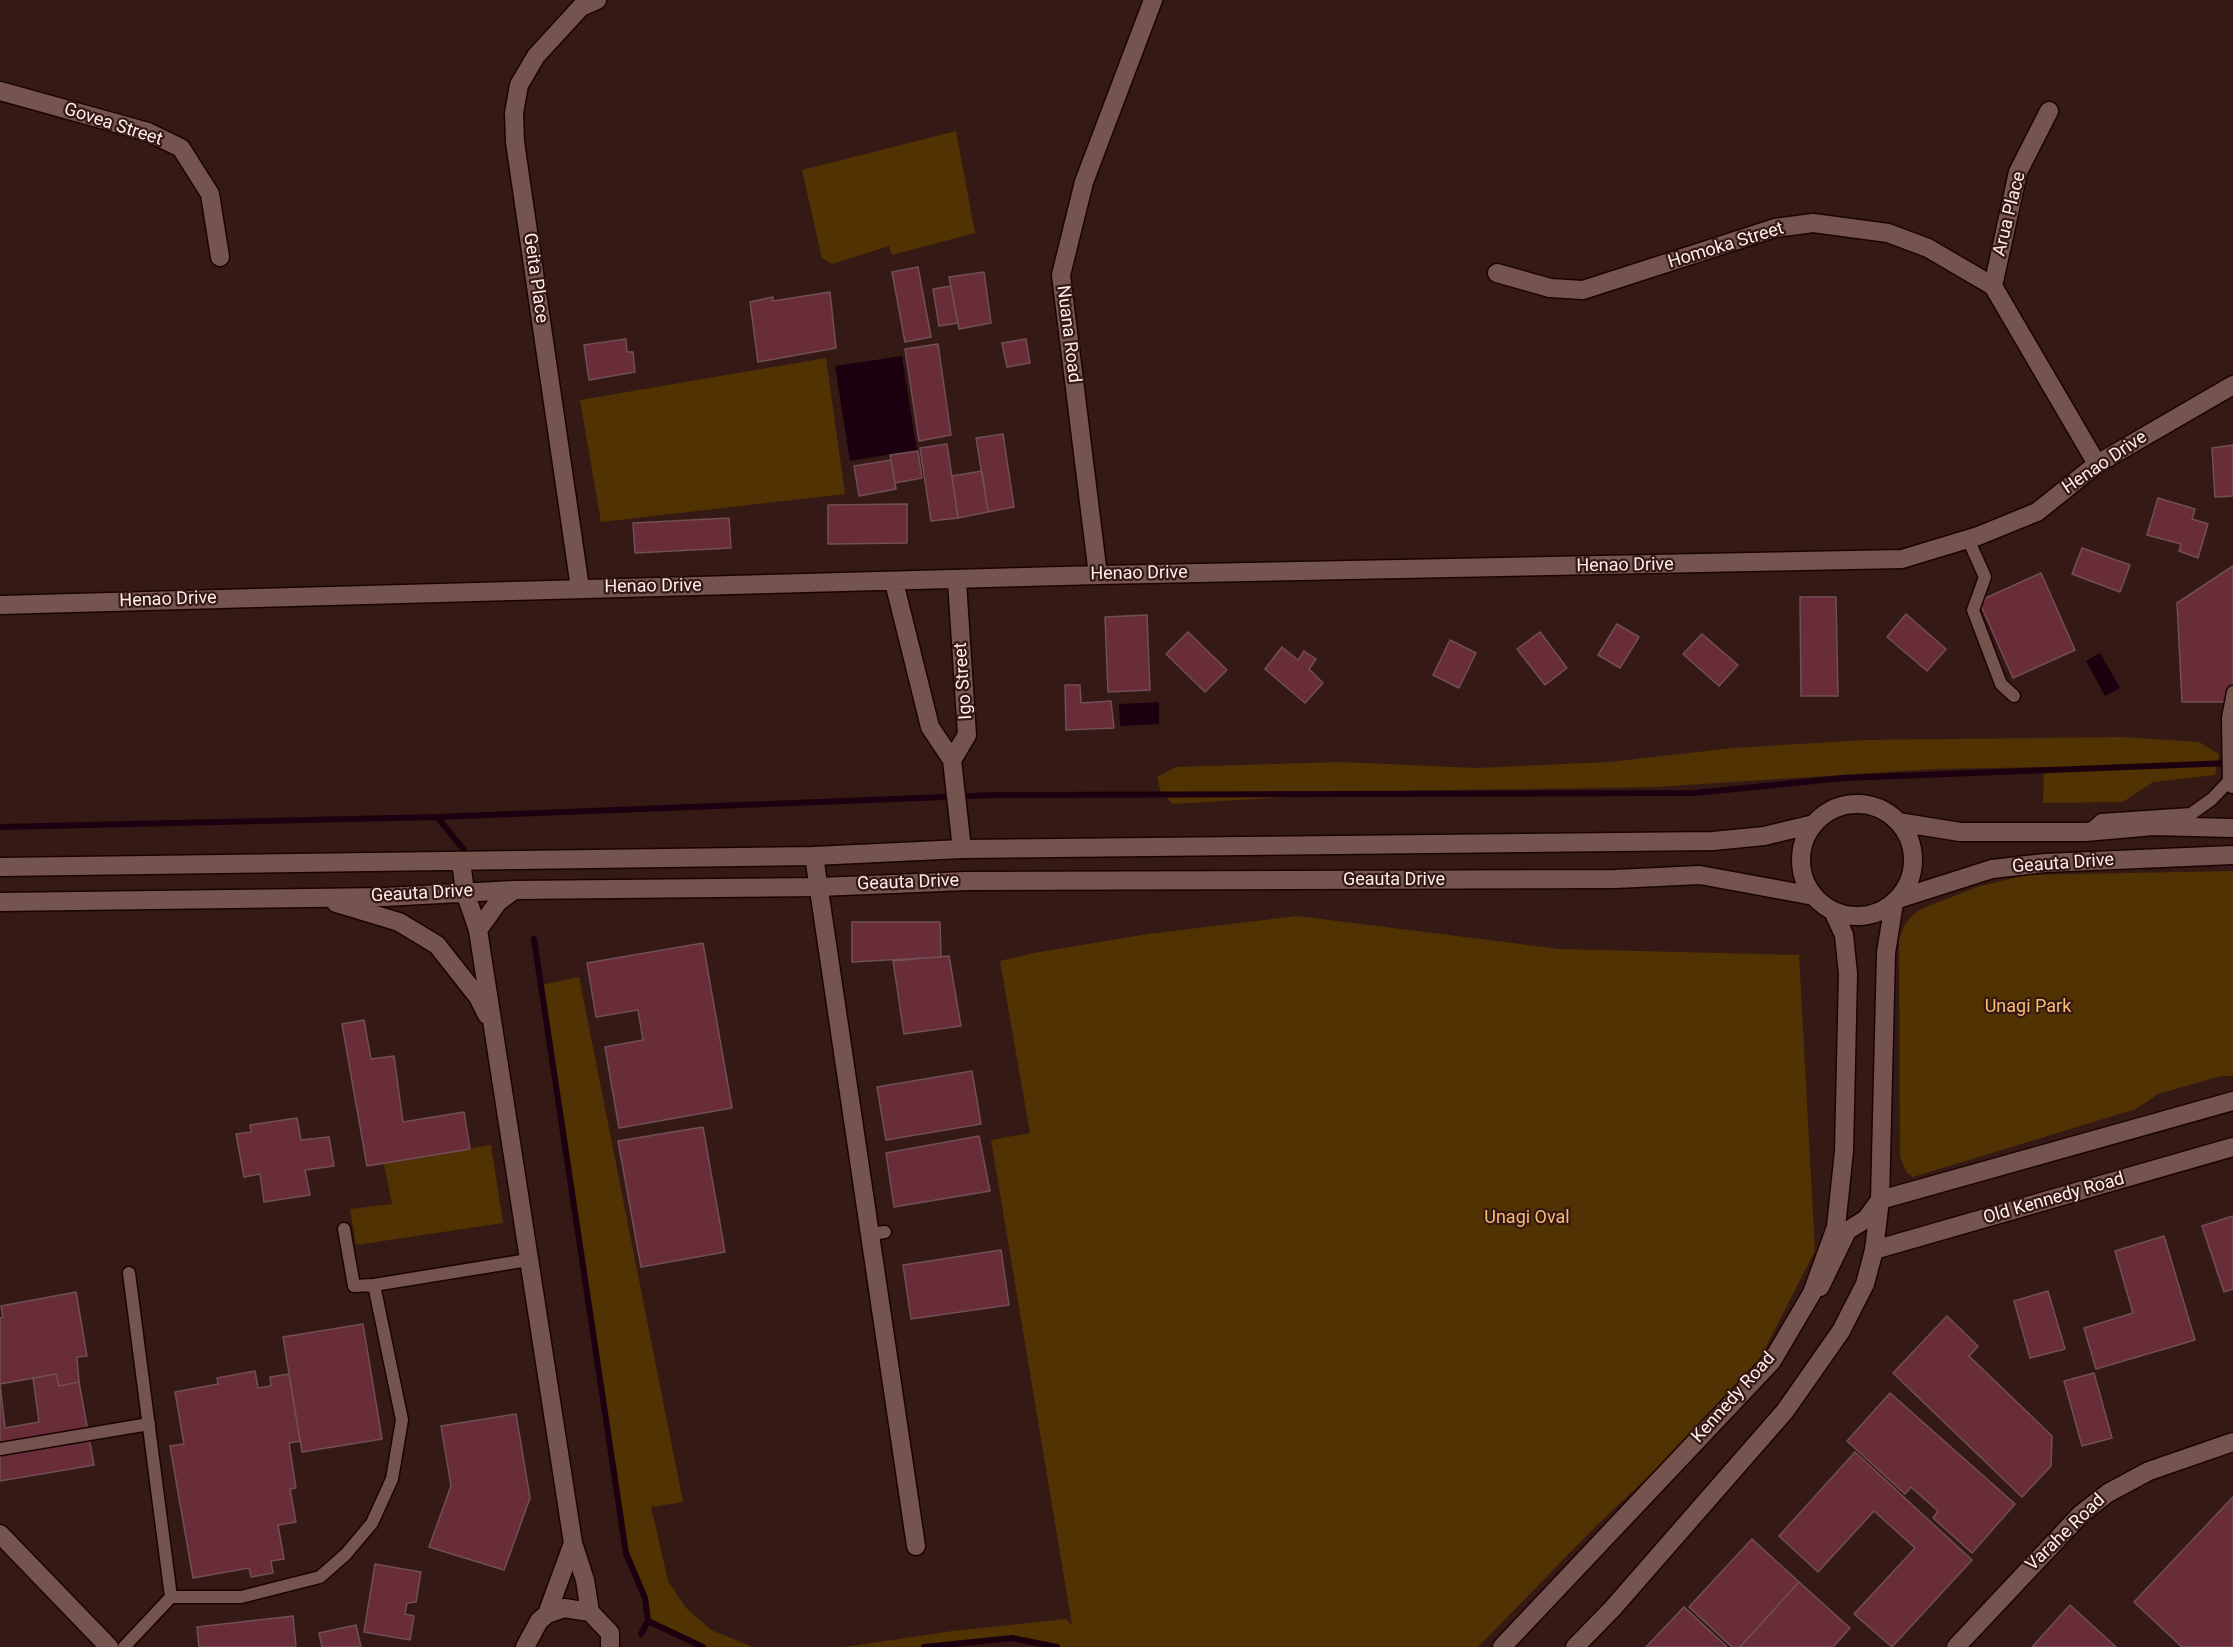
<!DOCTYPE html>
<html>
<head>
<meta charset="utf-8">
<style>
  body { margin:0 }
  canvas { display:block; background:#351915 }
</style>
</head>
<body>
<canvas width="2233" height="1647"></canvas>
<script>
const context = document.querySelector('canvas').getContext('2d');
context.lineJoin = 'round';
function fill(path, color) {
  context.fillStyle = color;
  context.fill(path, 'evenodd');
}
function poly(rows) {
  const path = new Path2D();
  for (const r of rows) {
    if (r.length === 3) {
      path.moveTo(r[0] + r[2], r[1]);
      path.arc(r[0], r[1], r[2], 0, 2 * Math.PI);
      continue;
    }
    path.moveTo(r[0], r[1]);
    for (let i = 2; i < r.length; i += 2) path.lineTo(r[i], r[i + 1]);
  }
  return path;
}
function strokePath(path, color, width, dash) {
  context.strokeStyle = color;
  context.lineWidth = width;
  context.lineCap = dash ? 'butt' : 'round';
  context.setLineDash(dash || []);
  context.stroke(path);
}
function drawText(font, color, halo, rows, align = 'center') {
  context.font = font + ' Roboto,sans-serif';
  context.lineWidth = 4.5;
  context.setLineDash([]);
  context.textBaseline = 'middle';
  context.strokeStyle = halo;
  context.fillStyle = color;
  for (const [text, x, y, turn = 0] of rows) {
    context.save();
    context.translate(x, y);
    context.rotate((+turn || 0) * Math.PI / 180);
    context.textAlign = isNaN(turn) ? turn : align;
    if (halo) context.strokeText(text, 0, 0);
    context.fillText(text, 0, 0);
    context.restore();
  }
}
fill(poly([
  [956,131,975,233,892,255,889,246,832,264,822,258,802,170],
  [826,358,845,494,601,522,580,400],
  [2122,737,2199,742,2219,754,2215,775,2153,782,2123,802,2043,803,2044,767,1933,769,1656,787,1386,791,1173,804,1161,792,1157,777,1176,767,1340,762,1476,768,1609,762,1733,748,1866,740],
  [2233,871,2233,1076,2221,1076,2158,1094,2136,1109,1913,1177,1907,1173,1900,1157,1899,940,1904,926,1912,916,1921,909,1980,886,2027,875],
  [1297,916,1560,949,1799,955,1815,1251,1748,1382,1595,1527,1478,1647,1057,1647,1012,1638,924,1647,844,1647,953,1631,1066,1619,1072,1625,991,1140,1030,1133,1000,961,1034,953,1148,934],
  [579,977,683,1502,651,1507,668,1581,686,1608,711,1630,753,1647,703,1647,648,1621,645,1598,626,1553,541,985],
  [491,1145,503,1223,356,1245,350,1209,392,1204,384,1164]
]), '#513202');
fill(poly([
  [902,356,917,450,850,461,835,366],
  [2100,653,2120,688,2105,696,2086,661],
  [1159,702,1159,724,1120,726,1119,704]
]), '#1c000f');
strokePath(poly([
  [437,817,464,850],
  [0,827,437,817,996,795,1695,793,1844,778,2230,763],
  [534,939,626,1553,645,1598,648,1621,703,1647],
  [641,1634,648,1621],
  [924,1647,1012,1638,1057,1647]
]), '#1c000f', 6);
const building = poly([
  [918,267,931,337,905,342,892,272,918,267],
  [984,272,991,323,959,329,949,277,984,272],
  [951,286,958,323,939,326,933,289,951,286],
  [830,292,836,348,758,362,750,302,773,297,773,301,830,292],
  [626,339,627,352,633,352,635,372,589,380,584,345,626,339],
  [1026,339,1030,363,1007,367,1002,343,1026,339],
  [938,344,951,435,919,441,905,349,938,344],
  [1003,434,1014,507,988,512,976,438,1003,434],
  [947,444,958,518,931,521,920,448,947,444],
  [2233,445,2233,496,2215,497,2212,448,2233,445],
  [918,451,922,478,895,483,890,455,918,451],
  [891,460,896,489,859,496,854,466,891,460],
  [982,471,988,512,958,518,952,476,982,471],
  [2158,498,2195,509,2192,519,2208,524,2198,558,2179,551,2181,544,2147,535,2158,498],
  [907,504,907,543,828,544,828,505,907,504],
  [729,518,731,548,635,553,633,523,729,518],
  [2082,548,2130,565,2120,592,2072,574,2082,548],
  [2233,566,2233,702,2182,702,2177,603,2233,566],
  [2041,573,2075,650,2013,678,1979,601,2041,573],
  [1800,597,1836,597,1838,696,1801,696,1800,597],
  [1906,614,1946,649,1927,671,1887,637,1906,614],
  [1147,615,1150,690,1108,692,1105,617,1147,615],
  [1617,624,1639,637,1620,668,1598,655,1617,624],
  [1188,632,1227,670,1205,692,1166,654,1188,632],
  [1540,632,1567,668,1545,685,1517,649,1540,632],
  [1702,634,1738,665,1719,686,1683,654,1702,634],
  [1450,640,1476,653,1459,688,1433,675,1450,640],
  [1282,647,1298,660,1304,651,1316,659,1309,669,1323,683,1305,703,1265,669,1282,647],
  [1065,685,1080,685,1081,703,1111,701,1114,728,1066,730,1065,685],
  [852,922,940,922,941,957,852,962,852,922],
  [703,943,732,1108,619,1128,605,1047,643,1040,638,1010,596,1017,587,963,703,943],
  [949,956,961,1026,904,1034,893,961,949,956],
  [364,1020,371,1059,394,1056,403,1122,464,1112,470,1149,367,1166,342,1024,364,1020],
  [972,1071,981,1124,886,1140,877,1087,972,1071],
  [297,1118,301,1140,329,1137,334,1166,305,1170,310,1195,264,1202,260,1174,244,1177,236,1134,251,1132,250,1125,297,1118],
  [703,1127,725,1252,641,1267,618,1141,703,1127],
  [979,1136,990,1191,894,1207,886,1153,979,1136],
  [2233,1216,2233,1289,2224,1292,2202,1226,2233,1216],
  [2164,1236,2195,1340,2096,1369,2084,1328,2133,1313,2115,1251,2164,1236],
  [1001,1250,1009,1305,911,1319,903,1265,1001,1250],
  [2048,1291,2065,1349,2030,1358,2014,1301,2048,1291],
  [76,1292,87,1356,77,1357,79,1382,59,1386,56,1374,0,1384,0,1318,3,1317,1,1306,76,1292],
  [1947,1316,1978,1346,1969,1356,2052,1436,2051,1466,2022,1497,1893,1373,1947,1316],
  [363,1324,382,1439,302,1452,283,1337,363,1324],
  [255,1371,258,1388,271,1386,270,1377,289,1374,300,1441,289,1443,296,1488,290,1489,296,1522,278,1525,284,1559,271,1561,273,1573,251,1577,249,1568,193,1578,170,1446,184,1444,175,1392,218,1384,217,1378,255,1371],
  [2094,1373,2112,1438,2082,1446,2064,1381,2094,1373],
  [56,1374,59,1386,79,1382,94,1465,0,1481,0,1384,56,1374],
  [33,1378,39,1422,5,1428,0,1384,33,1378],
  [1890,1393,2015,1504,1972,1553,1933,1518,1938,1511,1911,1487,1905,1494,1847,1441,1890,1393],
  [516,1414,530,1498,504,1570,429,1547,451,1486,441,1426,516,1414],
  [1855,1452,1972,1560,1892,1647,1854,1614,1915,1548,1874,1511,1818,1572,1779,1536,1855,1452],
  [2233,1497,2233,1647,2182,1647,2134,1602,2233,1497],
  [1752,1539,1799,1582,1740,1647,1732,1647,1689,1607,1752,1539],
  [375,1564,421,1572,416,1602,407,1603,405,1614,414,1616,410,1640,364,1632,375,1564],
  [1799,1582,1850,1628,1833,1647,1740,1647,1799,1582],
  [2070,1605,2116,1647,2032,1647,2070,1605],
  [1684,1607,1727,1647,1646,1647,1684,1607],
  [293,1616,296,1647,199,1647,197,1627,293,1616],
  [356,1625,361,1647,322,1647,319,1633,356,1625]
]);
fill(building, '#682d39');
strokePath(building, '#714f55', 1.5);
const lane = poly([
  [1968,539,1985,577,1973,610,2001,684,2014,696],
  [2232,787,2229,781,2228,718,2233,692],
  [2089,831,2101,820,2191,814,2212,799,2229,781],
  [871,1234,885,1232],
  [129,1273,171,1597,241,1597,320,1577,346,1554,372,1523,392,1479,402,1420,374,1285,354,1286,344,1229],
  [374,1285,528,1260],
  [0,1449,149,1424],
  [124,1647,171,1597]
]);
const street = poly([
  [0,91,148,132,181,148,210,194,220,257],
  [1497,273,1550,288,1583,290,1775,228,1813,223,1888,233,1928,248,1993,286,2097,464],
  [1993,286,2018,172,2049,111],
  [1098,575,1061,275,1084,182,1153,0],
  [957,581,967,735,952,760,962,849],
  [894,582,930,727,952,760],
  [580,588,515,142,514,113,519,85,536,56,581,7,597,0],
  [0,605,1098,575,1902,559,1978,536,2037,512,2097,464,2233,385],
  [814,856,916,1546],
  [1874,1250,2233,1147],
  [1820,1287,1847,1231,1866,1219,1880,1200,2233,1101],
  [0,1534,109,1647],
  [1956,1647,2081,1514,2108,1493,2149,1471,2233,1442]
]);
const secondary = poly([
  [1857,860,56],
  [1898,822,1960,832,2085,832,2154,826,2233,828],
  [461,861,465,892,478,930,573,1543,585,1580,590,1612],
  [0,867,814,856,962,849,1713,841,1764,836,1814,824],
  [1898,899,1992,869,2045,863,2233,855],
  [0,902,385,897,514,890,819,887,966,881,1615,879,1700,875,1814,896],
  [336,903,399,922,437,945,478,997,487,1015],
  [478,930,498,902,514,890],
  [547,1614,573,1543],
  [525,1647,539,1621,547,1614,564,1608,590,1612,610,1633,610,1647],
  [1502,1647,1772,1361,1812,1293,1836,1227,1844,1151,1848,974,1844,935,1833,911],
  [1575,1647,1613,1608,1785,1411,1841,1331,1865,1284,1874,1250,1880,1200,1886,953,1894,903]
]);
strokePath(lane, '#1b0302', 15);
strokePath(street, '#1b0302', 21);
strokePath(secondary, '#1b0302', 21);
strokePath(lane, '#75534e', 12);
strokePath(street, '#75534e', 18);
strokePath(secondary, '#75534e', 18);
drawText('18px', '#feedea', '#351915', [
  ["Govea Street",113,125,18],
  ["Arua Place",2010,214,-76],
  ["Homoka Street",1726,246,-17],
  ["Geita Place",535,278,82],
  ["Nuana Road",1068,334,83],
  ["Henao Drive",2105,463,-34],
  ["Henao Drive",1625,566,-1],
  ["Henao Drive",1139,574,-1],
  ["Henao Drive",653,587,-1],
  ["Henao Drive",168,600,-2],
  ["Igo Street",964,681,-94],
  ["Geauta Drive",2063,864,-4],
  ["Geauta Drive",1394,880],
  ["Geauta Drive",908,883,-2],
  ["Geauta Drive",422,894,-3],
  ["Old Kennedy Road",2054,1199,-16],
  ["Kennedy Road",1734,1398,-48],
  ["Varahe Road",2066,1533,-44]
]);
drawText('18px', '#fabd73', '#351915', [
  ["Unagi Park",2028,1007],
  ["Unagi Oval",1527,1218]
]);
</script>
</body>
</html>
